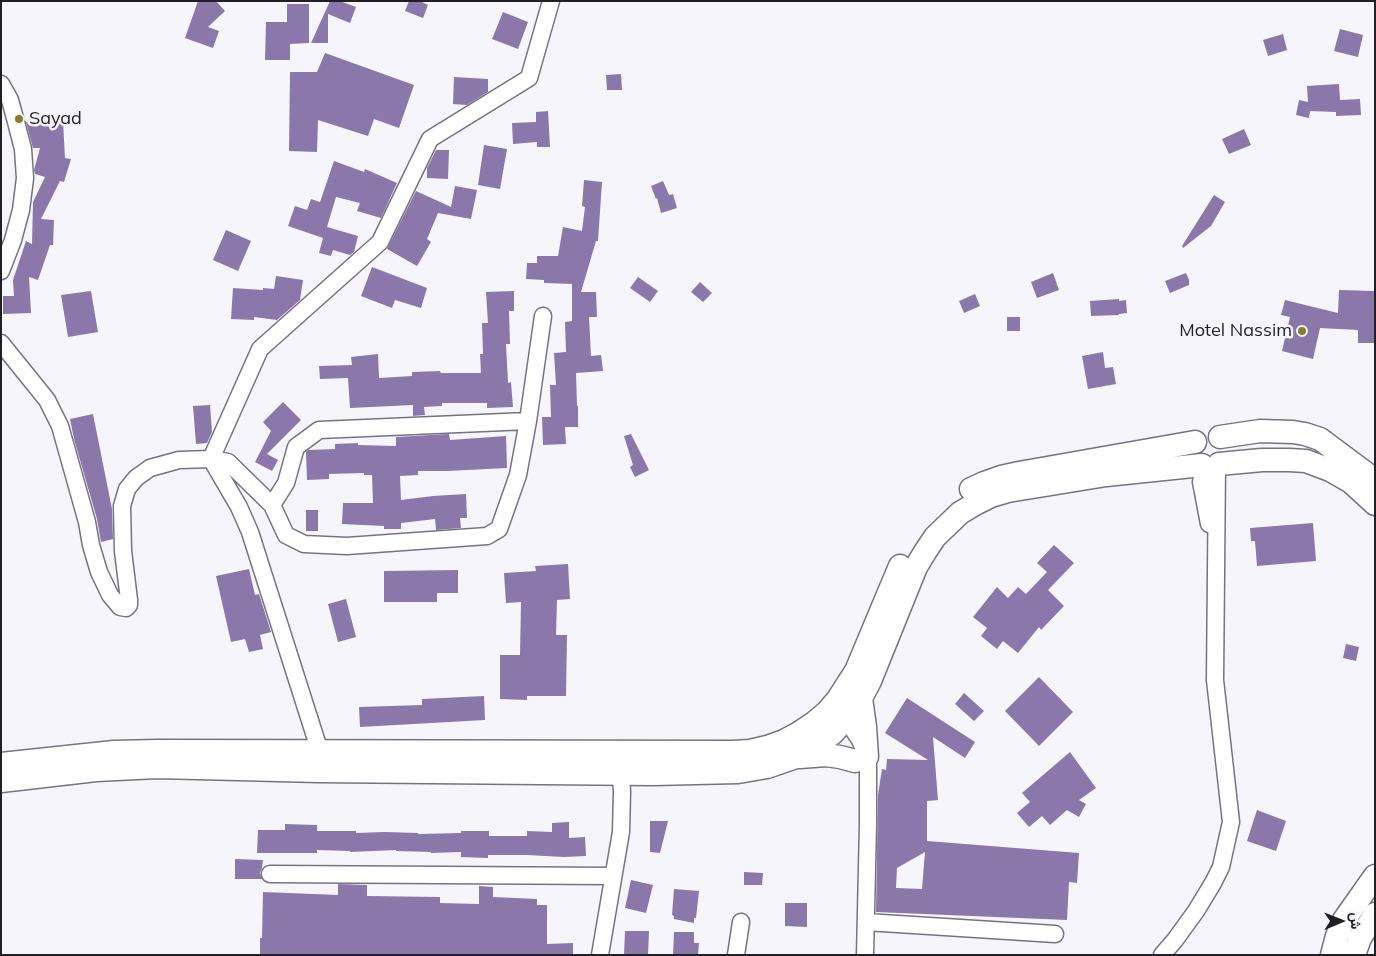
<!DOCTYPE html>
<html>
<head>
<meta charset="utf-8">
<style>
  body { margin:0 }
  #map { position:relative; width:1376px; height:956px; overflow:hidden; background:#f7f5fc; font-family:Mulish,Vazirmatn,sans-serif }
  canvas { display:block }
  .frame { position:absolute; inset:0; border:2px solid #211f25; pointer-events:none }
  .north { position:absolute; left:1316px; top:896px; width:50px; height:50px; -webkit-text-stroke:4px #f7f5fc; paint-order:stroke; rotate:89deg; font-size:14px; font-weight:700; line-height:20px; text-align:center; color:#211f25 }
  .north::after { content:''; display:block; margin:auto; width:18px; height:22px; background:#211f25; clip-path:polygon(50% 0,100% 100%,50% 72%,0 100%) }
</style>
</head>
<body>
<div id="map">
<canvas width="1376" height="956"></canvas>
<div class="frame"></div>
<div class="north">ش</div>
</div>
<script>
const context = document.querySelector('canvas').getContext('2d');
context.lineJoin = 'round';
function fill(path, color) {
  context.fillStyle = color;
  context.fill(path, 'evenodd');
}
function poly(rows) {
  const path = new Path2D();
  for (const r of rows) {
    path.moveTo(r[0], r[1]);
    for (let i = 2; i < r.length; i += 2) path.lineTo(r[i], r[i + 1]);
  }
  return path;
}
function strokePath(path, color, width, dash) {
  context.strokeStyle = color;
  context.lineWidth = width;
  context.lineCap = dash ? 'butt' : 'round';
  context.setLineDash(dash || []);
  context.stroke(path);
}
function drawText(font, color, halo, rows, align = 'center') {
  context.font = font + ' Mulish,sans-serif';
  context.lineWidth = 5;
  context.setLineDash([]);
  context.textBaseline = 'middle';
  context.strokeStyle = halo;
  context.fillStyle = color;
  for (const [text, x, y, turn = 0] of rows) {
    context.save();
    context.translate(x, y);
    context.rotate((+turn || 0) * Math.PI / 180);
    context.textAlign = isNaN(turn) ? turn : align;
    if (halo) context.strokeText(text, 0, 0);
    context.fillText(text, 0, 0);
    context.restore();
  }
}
fill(poly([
  [198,1,216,1,225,11,208,27,219,31,213,48,185,38],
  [330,1,340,1,356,7,350,23,328,14,328,43,311,43],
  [409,1,420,1,428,5,423,18,405,11],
  [287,4,309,4,309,43,290,44,290,60,265,60,266,22,287,22],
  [503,12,528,22,518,49,492,39],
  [1340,29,1363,35,1358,57,1334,51],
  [1283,34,1287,50,1268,56,1263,40],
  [325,53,414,85,399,128,374,119,368,136,318,120,317,152,289,151,290,72,317,72],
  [621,74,622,90,607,90,606,75],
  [454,77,488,79,488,92,467,105,453,104],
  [1339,84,1340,100,1360,99,1361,115,1336,116,1336,112,1310,111,1309,118,1296,115,1299,100,1308,102,1307,86],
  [548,111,550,147,537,147,537,142,513,144,512,123,536,122,536,112],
  [63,121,65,158,71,159,64,182,60,181,41,219,54,220,53,245,50,245,38,280,29,277,31,313,3,314,3,296,14,296,13,280,26,241,32,244,33,202,45,177,35,174,34,170,40,148,33,148,26,122],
  [1244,129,1251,145,1229,154,1222,139],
  [484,145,507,149,500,189,478,185],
  [436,150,449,150,448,179,427,178,427,168],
  [334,161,364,172,365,169,397,183,381,218,357,211,360,203,336,197,327,227,358,236,354,252,350,255,333,250,331,256,319,253,323,238,288,226,295,206,307,210,311,199,320,202],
  [584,180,602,182,598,241,596,241,581,292,596,292,597,317,589,317,591,356,601,355,603,371,576,373,577,406,578,406,578,427,565,427,566,444,543,445,542,417,551,417,550,385,556,385,554,353,566,352,565,322,572,321,572,284,544,283,544,280,526,279,527,263,537,263,537,256,558,256,563,227,582,231,585,207,582,206],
  [663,181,669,195,673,194,677,208,661,213,657,198,656,199,651,186],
  [455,186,477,190,471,219,438,213,427,239,431,242,417,266,387,249,416,191,451,207],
  [1214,195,1225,202,1211,226,1183,248,1182,246],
  [226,230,251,241,238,271,213,260],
  [372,267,427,288,421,308,395,300,392,308,361,296],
  [1053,273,1059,290,1037,298,1031,282],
  [1186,273,1189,280,1189,285,1170,293,1165,281],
  [276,276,303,280,300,300,277,320,254,317,254,320,231,319,233,288,263,290,263,288,274,289],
  [638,277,658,291,650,302,630,288],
  [700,282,712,293,703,302,691,292],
  [1339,290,1375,291,1375,343,1358,343,1358,330,1320,328,1313,359,1282,351,1290,317,1281,315,1285,300,1338,313],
  [91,291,98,332,68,337,61,295],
  [514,291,514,311,509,311,510,344,506,344,508,383,511,382,513,407,487,408,487,403,442,403,442,406,424,407,425,415,413,416,413,405,350,408,348,378,320,379,319,366,352,365,351,357,378,354,379,378,412,376,412,372,440,371,441,373,481,373,480,354,483,354,482,323,488,323,486,292],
  [975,294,980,306,964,313,959,301],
  [1119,299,1119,301,1126,300,1127,313,1119,314,1119,315,1091,316,1090,301],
  [1007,317,1020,317,1020,331,1007,331],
  [1103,352,1105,368,1113,367,1116,384,1088,389,1082,356],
  [283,402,301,420,267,454,278,460,272,471,255,462,271,431,263,422],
  [210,405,212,432,207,443,196,444,193,406],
  [93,414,112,509,113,539,101,542,97,519,74,439,70,419],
  [449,434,450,440,506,436,507,468,447,471,418,471,418,475,400,476,401,500,433,496,466,494,467,518,460,518,461,528,436,530,435,519,401,523,401,529,384,529,384,526,342,524,343,503,373,503,372,475,364,475,364,473,329,474,329,479,307,480,306,452,308,450,335,449,335,444,358,443,358,445,396,446,396,437],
  [631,434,649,470,635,477,630,467,633,465,624,436],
  [306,510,318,510,318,531,306,531],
  [1313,523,1316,561,1257,566,1255,541,1251,541,1250,528],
  [1054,545,1074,563,1048,590,1064,606,1041,630,1039,627,1018,653,1003,641,997,649,981,636,987,628,973,617,997,587,1008,598,1018,587,1026,594,1047,572,1037,563],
  [568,564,570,599,557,600,556,635,567,635,566,696,527,696,527,700,500,699,500,655,520,655,521,602,506,603,504,573,536,571,535,566],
  [249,569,255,595,259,594,271,632,260,635,263,649,249,652,245,639,231,642,216,576],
  [458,570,458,593,437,593,437,602,384,602,384,571],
  [346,599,356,637,338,642,328,604],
  [1346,644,1359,647,1356,661,1343,658],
  [1039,677,1073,712,1039,746,1005,711],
  [964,693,984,711,974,721,955,704],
  [484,696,485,720,360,727,359,707,422,705,422,699],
  [907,698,975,742,965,758,933,737,938,800,927,801,927,841,1079,853,1077,883,1069,882,1067,920,876,912,878,795,882,769,886,770,887,759,928,760,885,733],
  [925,852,922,889,896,888,897,868],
  [1070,752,1096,788,1079,800,1086,804,1079,817,1067,810,1050,825,1042,816,1029,827,1017,813,1030,802,1022,793],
  [1257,810,1286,821,1276,851,1247,841],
  [650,821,668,821,660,853,650,852],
  [569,822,569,838,585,837,586,856,564,857,527,855,488,855,488,858,461,857,461,852,431,853,431,852,396,851,396,850,350,852,350,851,317,850,317,853,257,853,258,830,285,830,285,824,317,825,317,831,356,831,356,833,385,832,418,833,418,834,461,833,461,831,489,831,489,836,527,836,527,831,552,832,552,823],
  [235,859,263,860,262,868,260,873,262,879,235,879],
  [744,872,763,873,762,885,744,885],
  [631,880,653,885,646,913,625,908],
  [338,884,367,885,367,896,440,897,440,903,479,904,479,886,493,887,493,897,537,899,537,905,547,905,547,944,573,943,573,955,260,955,260,938,262,938,263,892,338,895],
  [674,889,699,891,696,918,694,918,694,923,674,919,674,916,672,915],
  [785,903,807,903,807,927,785,926],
  [625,931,649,931,648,955,624,955],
  [674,932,694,932,694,943,699,943,698,955,673,955]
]), '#8a78aa');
const minor = poly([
  [1,84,10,100,16,122,23,149,25,178,21,210,13,240,1,271],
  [1,343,47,400,60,426,87,522,91,545,99,572,110,595,120,607,126,608,129,605,129,600,123,551,122,506,127,489,136,478,150,468,179,460,211,459,228,462,272,505,286,535,304,544,347,546,487,536,499,529,518,475,528,421,543,316],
  [211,459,260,349,380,242,430,139,529,78,551,1],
  [211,459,239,507,250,532,320,752,319,761],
  [1204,466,1201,482,1209,524],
  [272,505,286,483,296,447,319,430,528,421],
  [840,710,860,740,867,757,868,766,868,824,865,955],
  [270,874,613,876],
  [866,922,1055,934],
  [600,955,621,832,622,792,621,774],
  [736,955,741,922],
  [1162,955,1175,940,1196,911,1213,883,1221,867,1231,822,1215,680,1217,465]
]);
const secondary = poly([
  [1220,437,1260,431,1293,432,1305,434,1320,439,1375,480],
  [1219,464,1262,460,1289,460,1306,461,1330,470,1351,482,1375,504],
  [971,489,984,483,1001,477,1019,473,1195,442],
  [861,698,865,727,867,757],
  [800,757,826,755,840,757,855,761],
  [1,764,114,752,158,751,733,752,750,751,767,747,784,741,799,733,814,723,827,712,838,699,856,671,900,566],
  [1,781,96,770,157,767,319,771,653,774,738,772,767,767,796,757,811,749,833,733,851,713,861,698,870,681,916,567,925,552,935,537,960,513,975,504,991,496,1008,491,1106,475,1202,465],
  [1332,955,1337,936,1344,920,1375,876],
  [1354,955,1360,938,1375,914]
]);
strokePath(minor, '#777282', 19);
strokePath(secondary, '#777282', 25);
strokePath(minor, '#fff', 16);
strokePath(secondary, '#fff', 22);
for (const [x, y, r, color] of [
  [19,119,5,"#887f27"],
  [1302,331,5,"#887f27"]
]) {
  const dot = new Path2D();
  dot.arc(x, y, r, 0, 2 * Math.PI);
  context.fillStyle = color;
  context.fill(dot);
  strokePath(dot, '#f7f5fc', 2);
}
drawText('18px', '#211f25', '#f7f5fc', [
  ["Sayad",29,119],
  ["Motel Nassim",1292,331,"right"]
], 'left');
</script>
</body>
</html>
